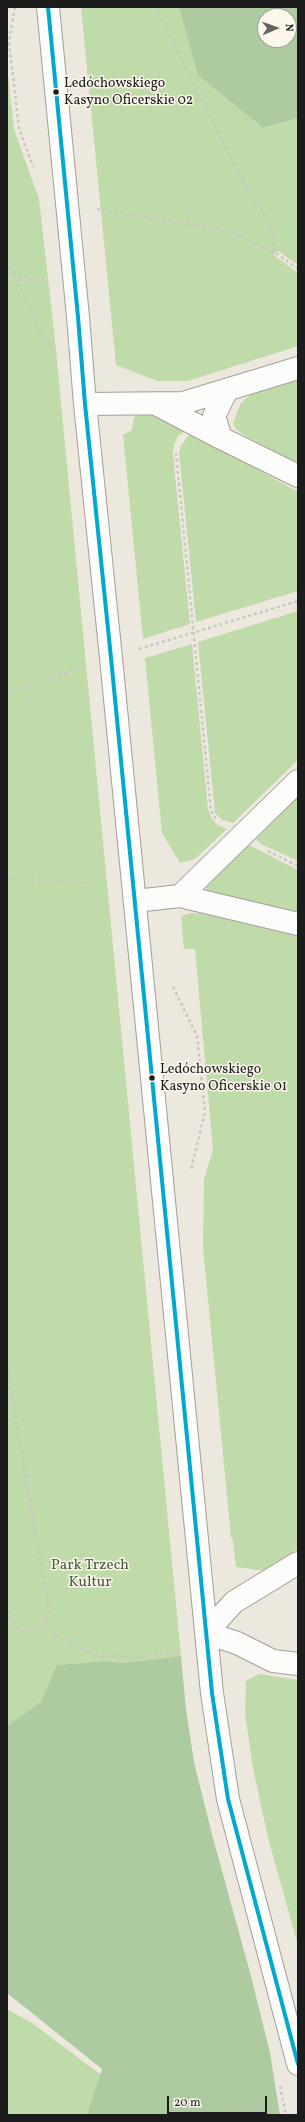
<!DOCTYPE html>
<html>
<head>
<meta charset="utf-8">
<style>
  body { margin:0 }
  #map { position:relative; width:305px; height:2122px; overflow:hidden; background:#ede8dd; font-family:Vollkorn,serif }
  canvas { display:block }
  .frame { position:absolute; inset:0; border:8px solid #1c1c1c; pointer-events:none }
  .north { position:absolute; left:257px; top:8px; width:40px; height:40px; box-sizing:border-box; background:#fbf7ec; border:1px solid #a29f99; border-radius:50%; rotate:88deg; font-size:11px; font-weight:700; line-height:16px; text-align:center; color:#1c1c1c }
  .north::after { content:''; display:block; margin:auto; width:14px; height:18px; background:#656360; clip-path:polygon(50% 0,100% 100%,50% 72%,0 100%) }
  .scale { position:absolute; left:167px; top:2096px; width:100px; height:18px; box-sizing:border-box; border:2px solid #1c1c1c; border-top:0; padding-left:5px; font-size:12px; line-height:14px; white-space:nowrap; color:#1c1c1c; -webkit-text-stroke:3px #fbf7ec; paint-order:stroke }
</style>
</head>
<body>
<div id="map">
<canvas width="305" height="2122"></canvas>
<div class="frame"></div>
<div class="north">N</div>
<div class="scale">20 m</div>
</div>
<script>
const context = document.querySelector('canvas').getContext('2d');
context.lineJoin = 'round';
function fill(path, color) {
  context.fillStyle = color;
  context.fill(path, 'evenodd');
}
function poly(rows) {
  const path = new Path2D();
  for (const r of rows) {
    path.moveTo(r[0], r[1]);
    for (let i = 2; i < r.length; i += 2) path.lineTo(r[i], r[i + 1]);
  }
  return path;
}
function strokePath(path, color, width, dash) {
  context.strokeStyle = color;
  context.lineWidth = width;
  context.lineCap = dash ? 'butt' : 'round';
  context.setLineDash(dash || []);
  context.stroke(path);
}
function drawText(font, color, halo, rows, align = 'center') {
  context.font = font + ' Vollkorn,serif';
  context.lineWidth = 3;
  context.setLineDash([]);
  context.textBaseline = 'middle';
  context.strokeStyle = halo;
  context.fillStyle = color;
  for (const [text, x, y, turn = 0] of rows) {
    context.save();
    context.translate(x, y);
    context.rotate((+turn || 0) * Math.PI / 180);
    context.textAlign = isNaN(turn) ? turn : align;
    if (halo) context.strokeText(text, 0, 0);
    context.fillText(text, 0, 0);
    context.restore();
  }
}
fill(poly([
  [81,7,179,7,199,75,263,128,298,118,298,265,278,251,274,255,298,273,298,346,188,381,157,381,116,365],
  [7,66,14,129,39,199,55,340,181,1656,122,1663,103,1661,58,1665,42,1702,7,1726],
  [298,380,298,464,242,434,236,429,233,423,241,403,250,395],
  [149,413,165,418,187,430,178,436,174,445,173,454,190,624,143,639,123,435,132,430,134,417],
  [193,433,298,492,298,591,196,622,179,453,181,446,187,437],
  [298,611,298,760,233,823,222,820,215,813,198,642],
  [192,644,208,809,212,819,218,825,227,829,195,859,180,863,162,833,145,658],
  [298,797,298,861,261,844,256,839],
  [249,845,298,870,298,914,209,893,206,891,206,886],
  [190,913,209,914,298,935,298,1548,266,1571,236,1567,233,1540,231,1537,203,1248,204,1179,213,1150,195,949,184,949,181,916],
  [259,1674,298,1680,298,1945,268,1838,253,1768,245,1714,246,1681],
  [7,2009,32,2023,116,2086,128,2115,7,2115]
]), '#bfdbaa');
fill(poly([
  [179,7,298,7,298,118,263,128,198,75],
  [265,16,289,16,289,40,265,40],
  [181,1656,186,1709,194,1762,213,1838,252,1980,270,2053,280,2115,87,2115,102,2069,7,1993,7,1726,41,1702,57,1665,103,1661,122,1663]
]), '#aecaa0');
const minor = poly([
  [48,7,78,317,85,404,111,658,212,1693,228,1799,298,2064],
  [227,390,214,416,221,438,298,476],
  [85,404,183,403,298,368],
  [158,405,221,438],
  [180,896,298,781],
  [135,901,180,896,298,924],
  [298,1563,234,1602,206,1633,237,1643,273,1661,298,1664]
]);
strokePath(minor, '#a29f99', 24);
strokePath(poly([
  [15,7,9,42,19,128,33,167],
  [156,7,201,100,239,174,271,226,276,253],
  [97,209,226,230,276,253,298,269],
  [7,262,33,315,38,328,51,348],
  [13,274,47,284],
  [176,453,211,811,217,821],
  [139,649,298,601],
  [7,693,82,668],
  [268,851,298,866],
  [7,879,104,883],
  [173,987,197,1036,205,1112,191,1170],
  [7,1368,49,1611,42,1627,30,1631,18,1628,9,1615,7,1604],
  [42,1627,94,1655,136,1658,180,1651],
  [280,2086,286,2115]
]), '#c8c7c4', 2.5, [3, 3]);
strokePath(minor, '#fcfcfa', 22);
strokePath(poly([
  [48,7,78,317,85,404,111,658,212,1693,228,1799,298,2064]
]), '#00a9ce', 4);
for (const [x, y, r, color] of [
  [56,92,3.5,"#1c1c1c"],
  [152,1078,3.5,"#1c1c1c"]
]) {
  const dot = new Path2D();
  dot.arc(x, y, r, 0, 2 * Math.PI);
  context.fillStyle = color;
  context.fill(dot);
  strokePath(dot, '#fbf7ec', 1.5);
}
drawText('14px', '#1c1c1c', '#fbf7ec', [
  ["Ledóchowskiego",64,84],
  ["Kasyno Oficerskie 02",64,101],
  ["Ledóchowskiego",160,1070],
  ["Kasyno Oficerskie 01",160,1087]
], 'left');
drawText('15px', '#485b3f', '#fbf7ec', [
  ["Park Trzech",90,1566],
  ["Kultur",90,1583]
]);
</script>
</body>
</html>
